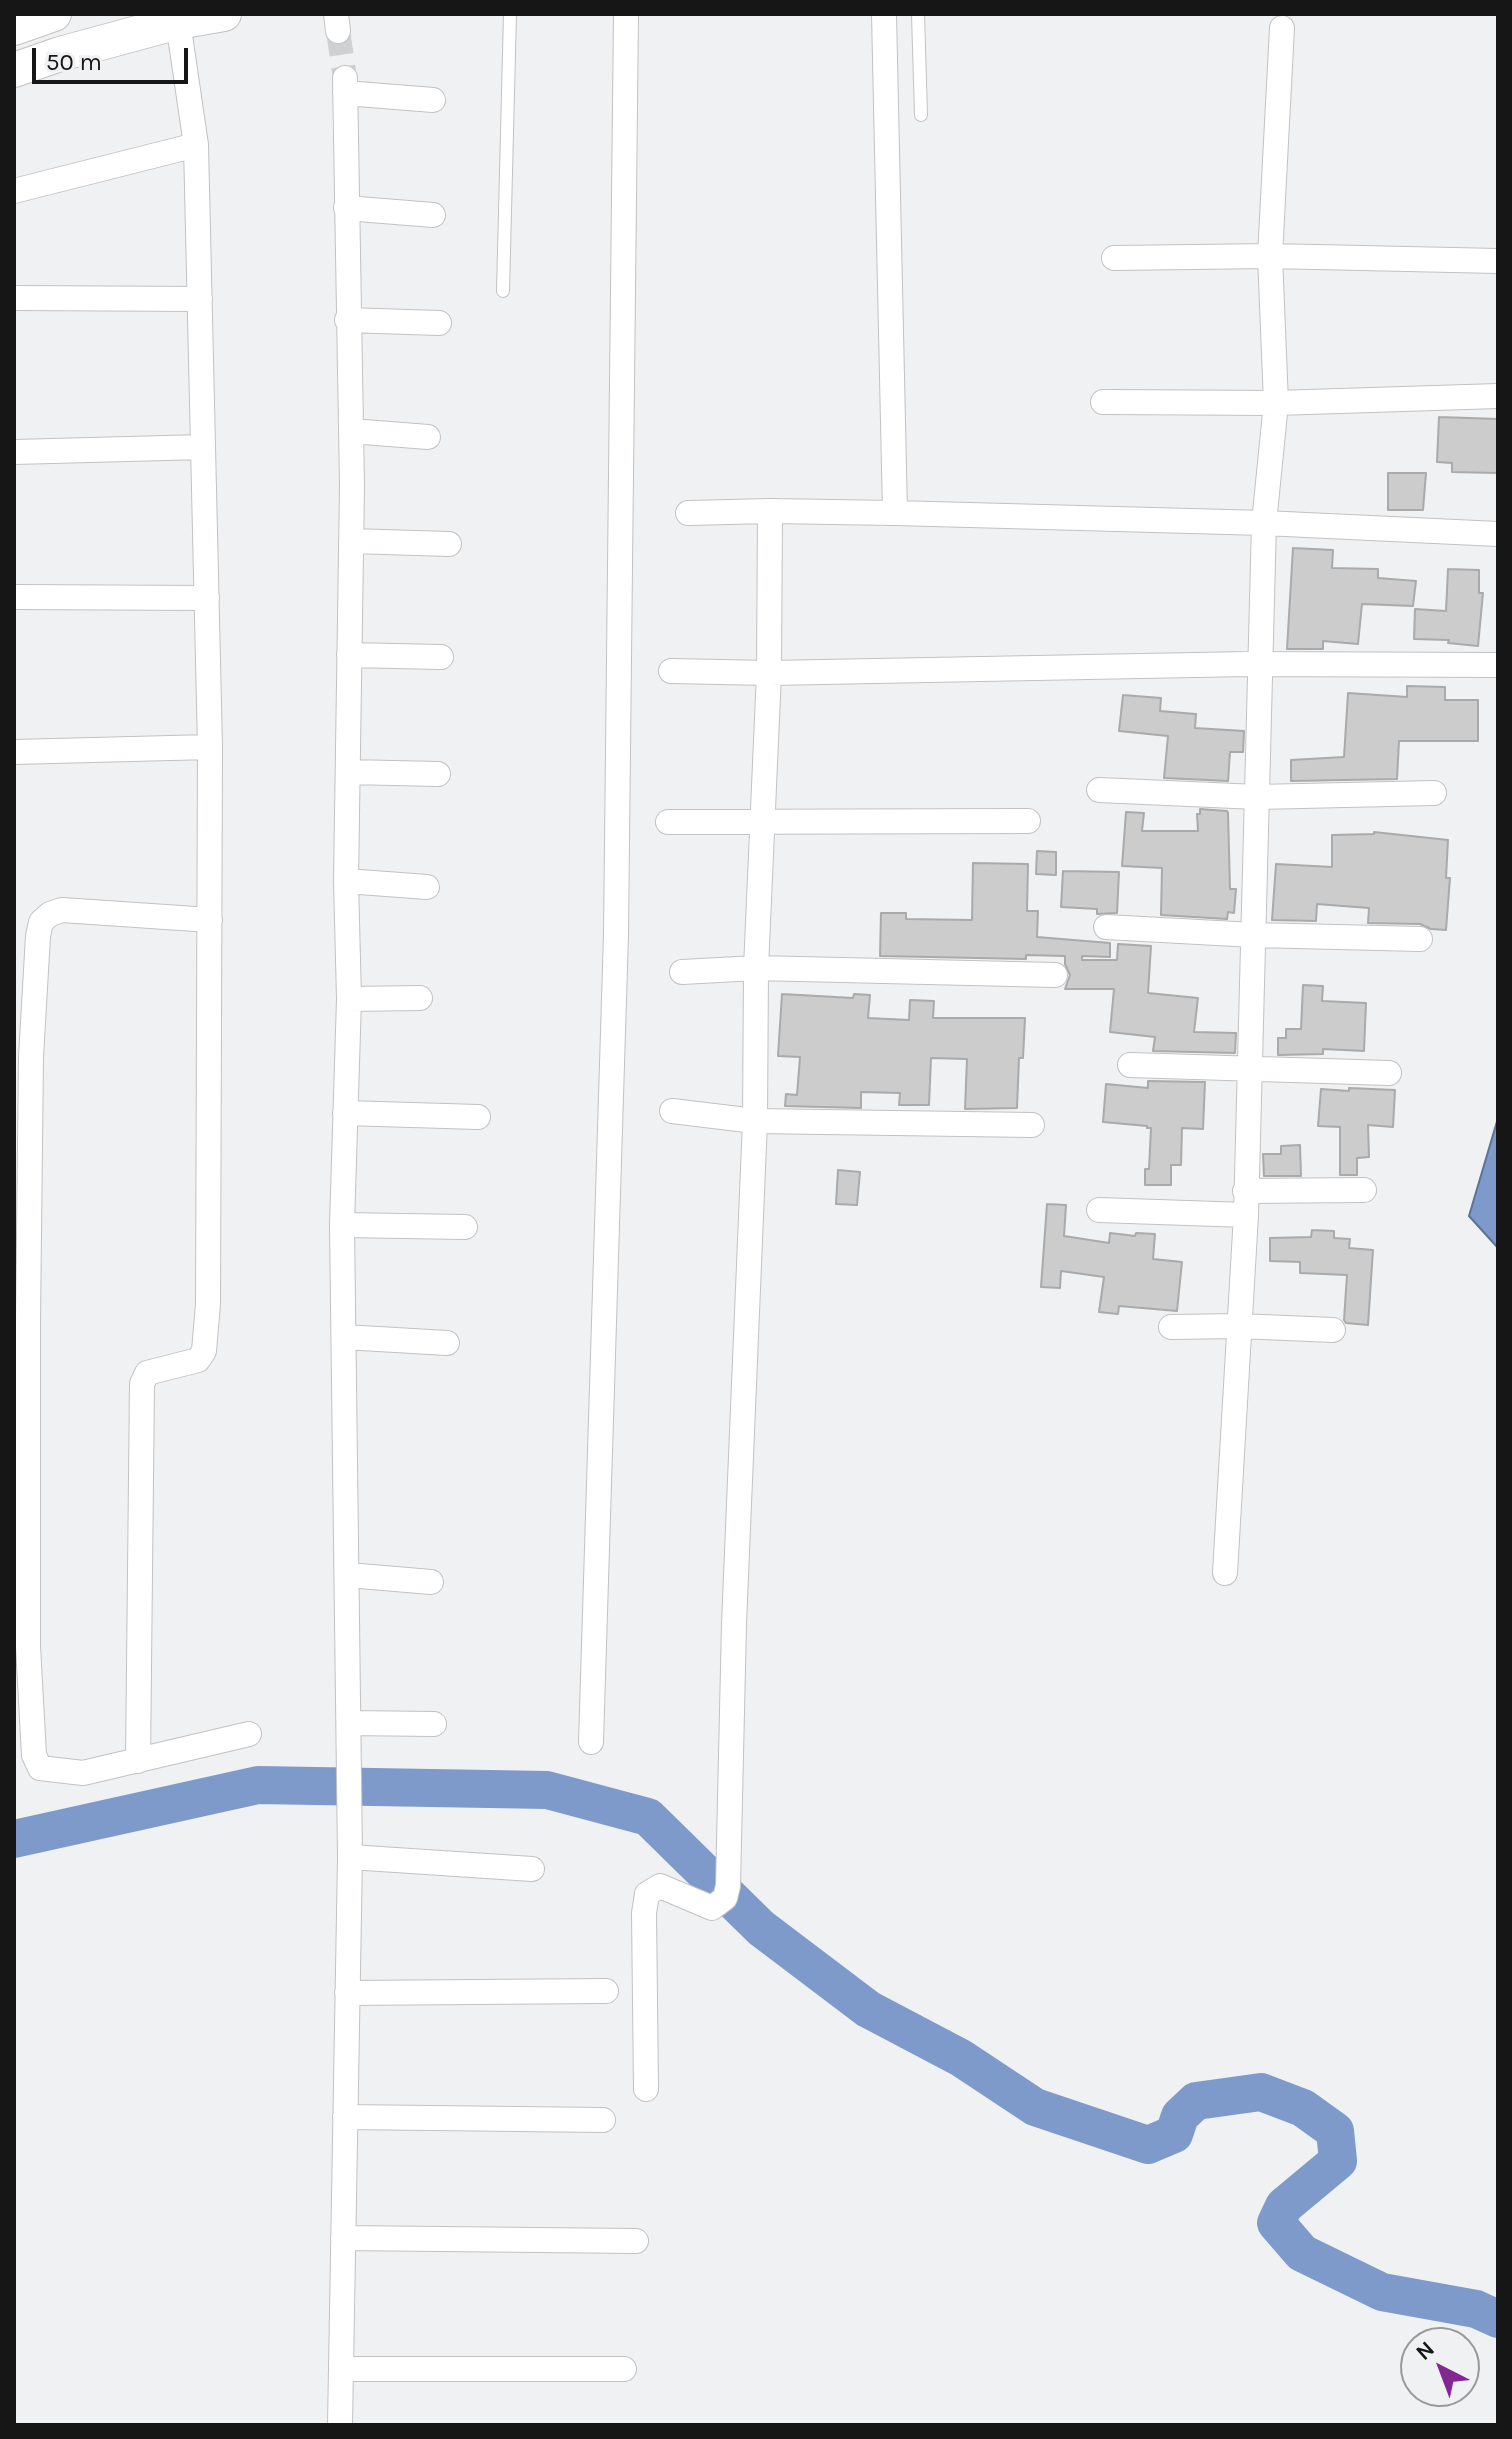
<!DOCTYPE html>
<html>
<head>
<meta charset="utf-8">
<style>
  body { margin:0 }
  #map { position:relative; width:1512px; height:2439px; overflow:hidden; background:#f0f1f2; font-family:Karla,sans-serif }
  canvas { display:block }
  .frame { position:absolute; inset:0; border:16px solid #161617; pointer-events:none }
  .north { position:absolute; left:1400px; top:2327px; width:80px; height:80px; box-sizing:border-box; background:#f0f1f2; border:2px solid #99999a; border-radius:50%; rotate:318deg; font-size:22px; font-weight:700; line-height:32px; text-align:center; color:#161617 }
  .north::after { content:''; display:block; margin:auto; width:28px; height:36px; background:#832793; clip-path:polygon(50% 0,100% 100%,50% 72%,0 100%) }
  .scale { position:absolute; left:32px; top:48px; width:156px; height:36px; box-sizing:border-box; border:4px solid #161617; border-top:0; padding-left:10px; font-size:24px; line-height:28px; white-space:nowrap; color:#161617; -webkit-text-stroke:6px #f0f1f2; paint-order:stroke }
</style>
</head>
<body>
<div id="map">
<canvas width="1512" height="2439"></canvas>
<div class="frame"></div>
<div class="north">N</div>
<div class="scale">50 m</div>
</div>
<script>
const context = document.querySelector('canvas').getContext('2d');
context.lineJoin = 'round';
function fill(path, color) {
  context.fillStyle = color;
  context.fill(path, 'evenodd');
}
function poly(rows) {
  const path = new Path2D();
  for (const r of rows) {
    path.moveTo(r[0], r[1]);
    for (let i = 2; i < r.length; i += 2) path.lineTo(r[i], r[i + 1]);
  }
  return path;
}
function strokePath(path, color, width, dash) {
  context.strokeStyle = color;
  context.lineWidth = width;
  context.lineCap = dash ? 'butt' : 'round';
  context.setLineDash(dash || []);
  context.stroke(path);
}
const water = poly([
  [1498,1118,1498,1248,1469,1216,1498,1118]
]);
fill(water, '#7d9acb');
strokePath(water, '#5e7295', 2);
strokePath(poly([
  [14,1839,258,1785,547,1790,648,1817,761,1928,868,2009,961,2058,1035,2107,1148,2145,1174,2134,1180,2116,1196,2101,1261,2092,1303,2108,1335,2131,1338,2161,1284,2206,1276,2223,1302,2253,1382,2292,1476,2309,1498,2319]
]), '#7d9acb', 38);
const building = poly([
  [1439,417,1498,419,1498,473,1452,472,1452,463,1437,462,1439,417],
  [1388,473,1426,473,1423,510,1388,510,1388,473],
  [1293,548,1333,550,1332,568,1378,569,1378,578,1416,581,1413,606,1362,604,1358,644,1323,641,1323,649,1287,649,1293,548],
  [1448,569,1479,570,1479,593,1483,593,1478,646,1448,643,1449,640,1414,639,1415,609,1446,611,1448,569],
  [1407,686,1445,687,1445,700,1478,700,1478,741,1399,741,1397,779,1291,781,1291,760,1344,757,1348,693,1407,697,1407,686],
  [1123,695,1161,698,1160,711,1196,714,1195,728,1244,731,1243,752,1230,752,1228,781,1164,778,1168,736,1119,731,1123,695],
  [1200,809,1227,811,1228,813,1230,889,1236,889,1234,913,1228,912,1227,919,1161,915,1162,868,1122,866,1126,812,1144,813,1142,831,1198,831,1197,814,1200,814,1200,809],
  [1374,832,1448,840,1446,878,1450,878,1446,930,1431,929,1420,924,1368,923,1369,908,1317,904,1316,921,1272,920,1276,864,1332,867,1332,835,1374,834,1374,832],
  [1037,851,1056,852,1056,875,1036,874,1037,851],
  [973,863,1028,864,1027,911,1038,911,1037,937,1110,943,1110,957,1082,956,1082,960,1117,960,1118,944,1151,946,1148,993,1198,998,1194,1032,1236,1033,1235,1053,1153,1051,1155,1037,1110,1032,1114,989,1065,989,1070,975,1065,964,1065,956,1026,955,1026,959,880,956,881,913,906,913,906,919,972,920,973,863],
  [1063,871,1119,872,1117,913,1097,914,1097,909,1061,907,1063,871],
  [1303,985,1323,986,1322,1001,1366,1003,1364,1051,1323,1049,1323,1054,1278,1055,1278,1038,1286,1038,1286,1029,1301,1029,1303,985],
  [782,994,853,998,854,994,870,995,868,1018,909,1020,910,1000,934,1001,933,1018,1025,1018,1023,1058,1019,1058,1017,1108,965,1109,967,1059,931,1058,929,1105,899,1105,900,1093,861,1092,861,1108,785,1106,786,1094,797,1095,800,1057,778,1056,782,994],
  [1148,1081,1205,1082,1203,1129,1182,1128,1181,1165,1171,1165,1171,1185,1145,1185,1145,1169,1149,1169,1151,1128,1147,1128,1147,1126,1103,1122,1106,1084,1148,1088,1148,1081],
  [1349,1088,1395,1090,1393,1127,1368,1125,1369,1157,1357,1158,1357,1175,1340,1175,1340,1127,1318,1126,1321,1089,1349,1091,1349,1088],
  [1300,1145,1301,1176,1264,1176,1263,1154,1281,1154,1281,1146,1300,1145],
  [838,1170,860,1172,857,1205,836,1204,838,1170],
  [1047,1204,1066,1205,1064,1236,1109,1243,1110,1233,1135,1236,1136,1233,1155,1234,1153,1259,1182,1262,1177,1311,1119,1306,1118,1314,1099,1312,1104,1277,1061,1271,1060,1288,1041,1287,1047,1204],
  [1312,1230,1334,1231,1334,1238,1350,1239,1349,1248,1373,1250,1368,1325,1346,1323,1344,1320,1347,1275,1300,1273,1300,1262,1270,1261,1270,1238,1311,1237,1312,1230]
]);
fill(building, '#cccccd');
strokePath(building, '#a9aaab', 2);
strokePath(poly([
  [338,31,345,78]
]), '#cfd0d1', 24, [24, 12]);
const lane = poly([
  [918,14,921,115],
  [503,291,510,14]
]);
const street = poly([
  [336,14,338,31],
  [884,14,895,513],
  [345,93,433,100],
  [14,191,196,145],
  [346,208,433,215],
  [1114,258,1270,256,1498,261],
  [14,298,200,299],
  [347,320,439,323],
  [1103,402,1276,403,1498,396],
  [351,431,428,437],
  [14,452,203,447],
  [688,513,770,511,895,513,1264,523,1498,534],
  [351,541,449,544],
  [14,597,207,598],
  [349,655,441,657],
  [671,671,769,673,1248,664,1498,665],
  [14,752,210,747],
  [348,772,438,774],
  [1099,790,1257,797,1434,793],
  [668,822,1028,821],
  [346,881,427,887],
  [210,920,62,910,50,914,41,922,38,936,31,1057,28,1323,28,1646,34,1755,40,1768,83,1773,249,1734],
  [1106,927,1254,935,1420,939],
  [682,972,756,968,1055,975],
  [349,999,420,998],
  [1130,1065,1389,1073],
  [672,1111,755,1121,1032,1125],
  [345,1113,478,1117],
  [1245,1191,1364,1190],
  [1099,1210,1246,1215],
  [342,1225,465,1227],
  [1171,1327,1239,1326,1333,1330],
  [344,1337,447,1343],
  [1225,1573,1246,1215,1264,523,1276,403,1270,256,1282,28],
  [348,1575,431,1582],
  [349,1723,434,1724],
  [591,1742,616,935,626,14],
  [138,1761,142,1384,147,1373,198,1360,204,1351,208,1304,210,747,196,145,178,22],
  [350,1857,532,1869],
  [347,1993,606,1991],
  [646,2089,644,1913,647,1894,660,1886,712,1908,725,1898,728,1886,734,1624,755,1121,756,968,769,673,770,511],
  [345,2117,603,2120],
  [343,2238,636,2241],
  [341,2369,624,2369],
  [340,2425,350,1857,342,1225,349,999,346,881,352,486,345,78]
]);
const secondary = poly([
  [14,28,54,14],
  [14,70,60,54,178,22,224,14]
]);
strokePath(lane, '#c2c2c3', 14);
strokePath(street, '#c2c2c3', 26);
strokePath(secondary, '#c2c2c3', 36);
strokePath(lane, '#fff', 12);
strokePath(street, '#fff', 24);
strokePath(secondary, '#fff', 34);
</script>
</body>
</html>
